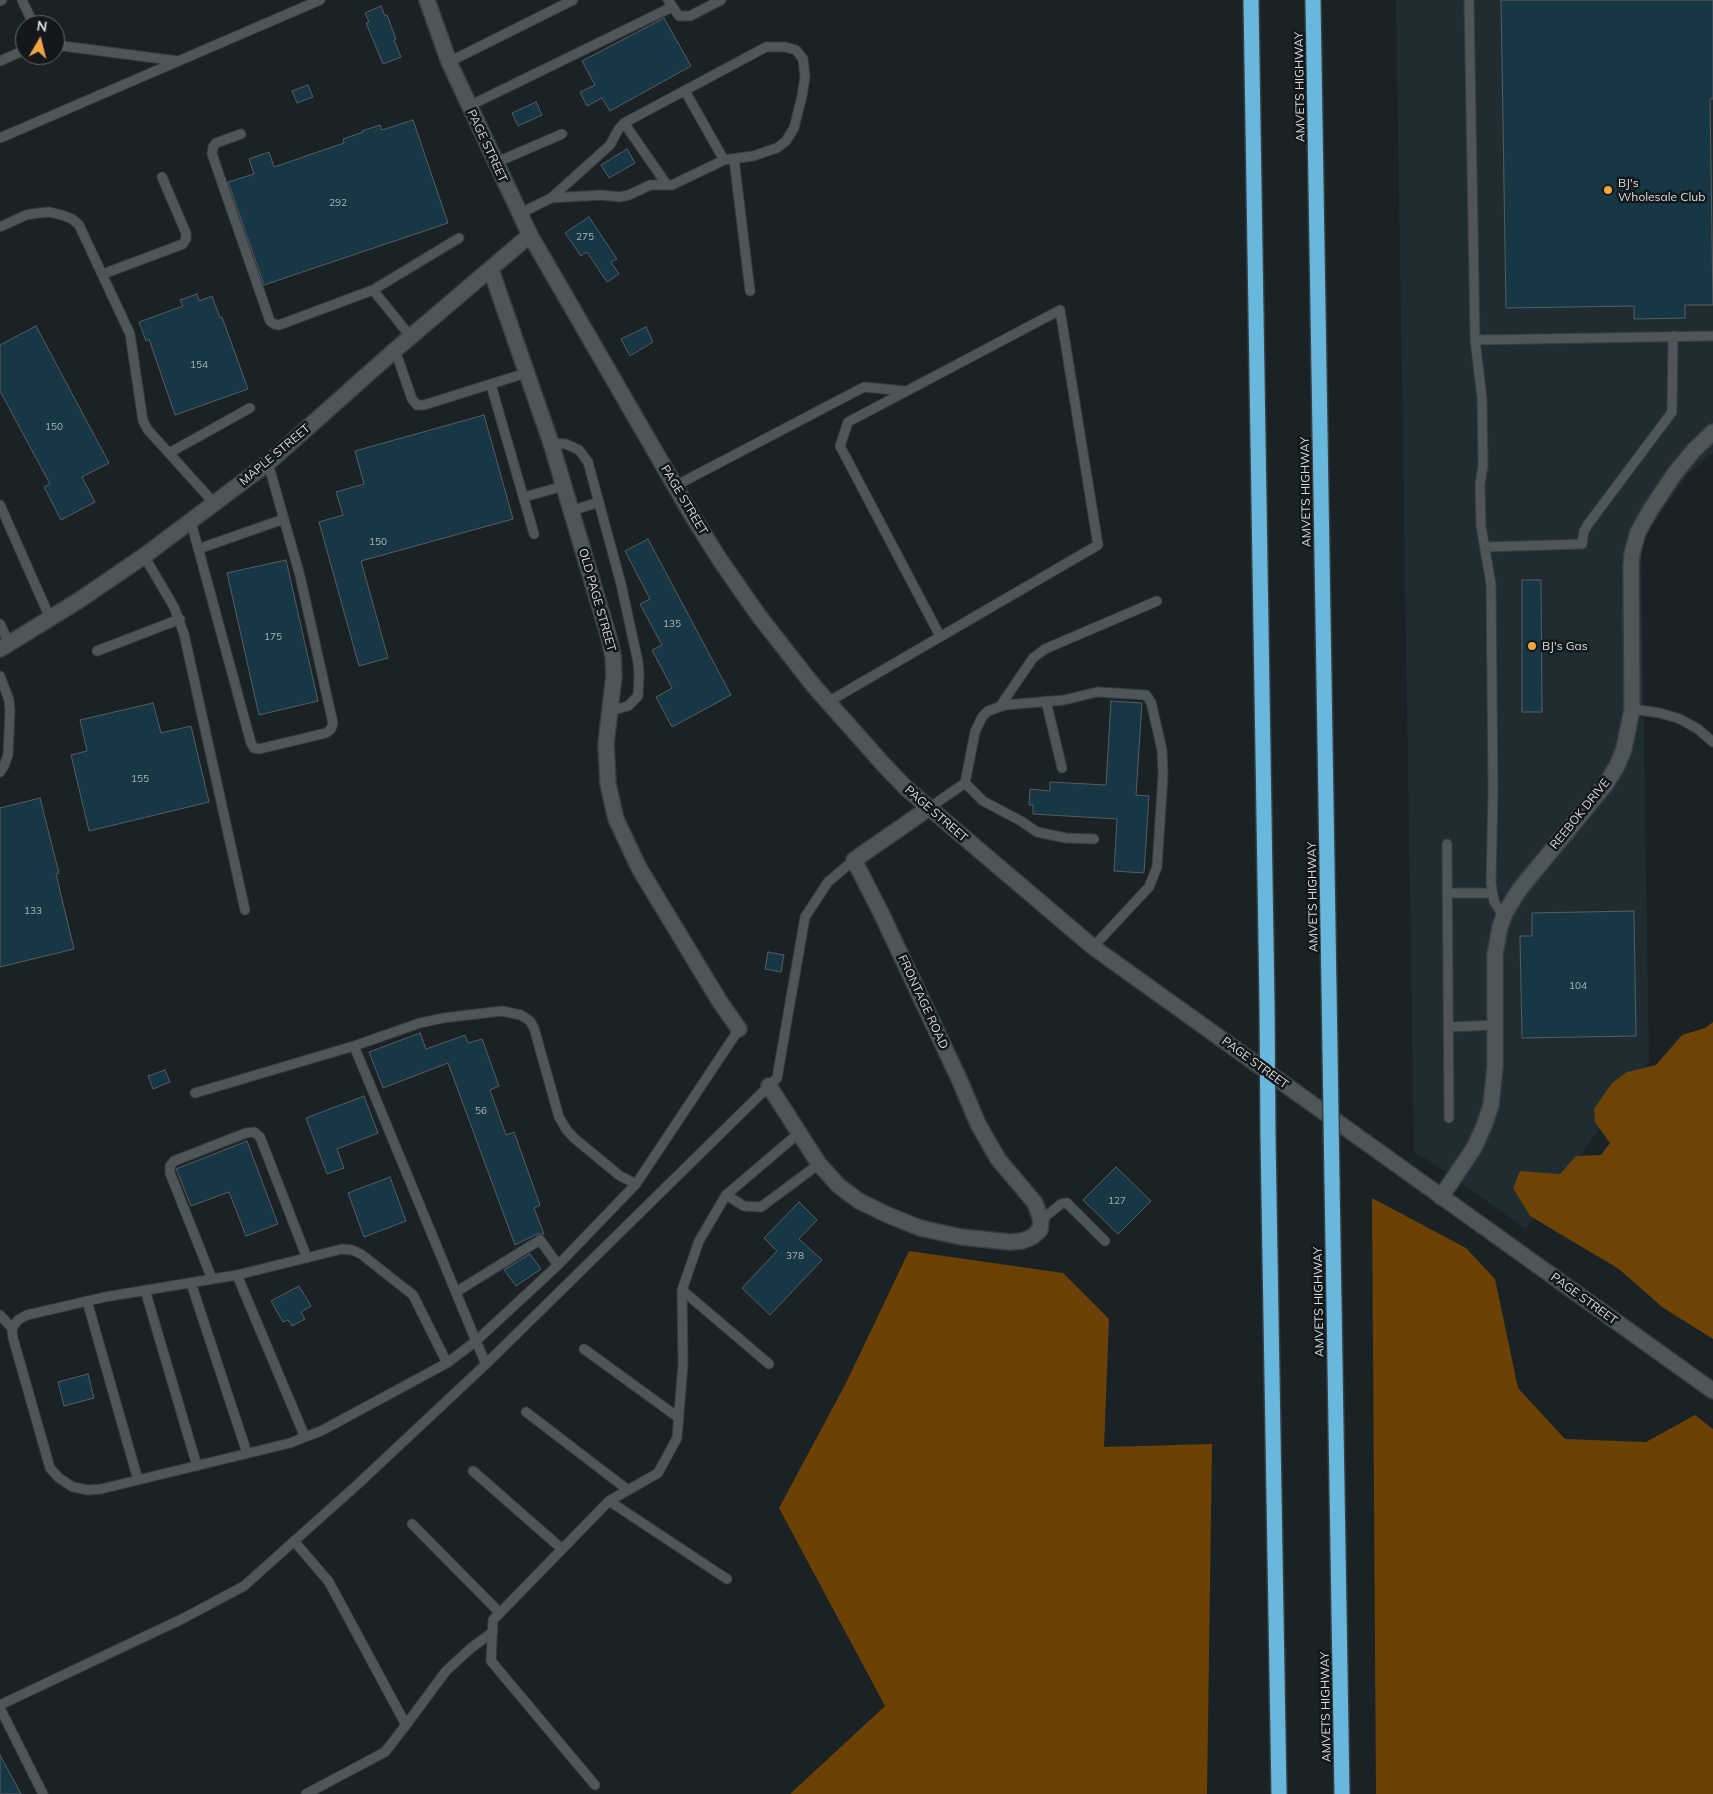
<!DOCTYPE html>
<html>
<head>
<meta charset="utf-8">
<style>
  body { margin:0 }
  #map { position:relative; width:1713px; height:1794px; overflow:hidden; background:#1b2225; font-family:Mulish,sans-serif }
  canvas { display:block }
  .north { position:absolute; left:15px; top:15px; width:50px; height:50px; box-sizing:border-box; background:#12181b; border:1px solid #616669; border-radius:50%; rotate:8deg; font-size:14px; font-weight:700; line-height:20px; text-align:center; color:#d8dcde }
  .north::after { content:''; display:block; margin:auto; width:18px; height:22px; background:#f3a442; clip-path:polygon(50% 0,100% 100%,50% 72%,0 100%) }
</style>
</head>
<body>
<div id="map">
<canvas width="1713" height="1794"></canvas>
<div class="north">N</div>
</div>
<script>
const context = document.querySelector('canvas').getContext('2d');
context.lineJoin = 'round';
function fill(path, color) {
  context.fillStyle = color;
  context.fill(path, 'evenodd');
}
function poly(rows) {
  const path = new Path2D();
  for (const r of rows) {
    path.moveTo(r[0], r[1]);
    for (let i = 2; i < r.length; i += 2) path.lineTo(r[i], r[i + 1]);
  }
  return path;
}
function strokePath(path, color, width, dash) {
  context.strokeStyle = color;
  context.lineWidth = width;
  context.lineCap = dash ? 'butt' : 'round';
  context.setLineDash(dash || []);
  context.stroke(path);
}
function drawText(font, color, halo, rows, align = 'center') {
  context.font = font + ' Mulish,sans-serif';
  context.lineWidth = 5;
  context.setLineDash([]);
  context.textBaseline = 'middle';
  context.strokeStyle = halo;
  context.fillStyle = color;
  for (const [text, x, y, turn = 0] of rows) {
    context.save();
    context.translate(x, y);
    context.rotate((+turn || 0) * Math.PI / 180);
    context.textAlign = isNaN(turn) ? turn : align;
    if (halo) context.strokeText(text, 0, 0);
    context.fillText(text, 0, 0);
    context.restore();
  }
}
fill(poly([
  [1396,0,1713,0,1713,453,1689,473,1641,540,1649,1061,1526,1229,1424,1157,1414,1153]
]), '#1f2d32');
fill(poly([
  [1372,1198,1466,1248,1495,1279,1518,1388,1565,1439,1646,1442,1695,1415,1713,1429,1713,1794,1376,1794],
  [909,1251,1063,1273,1109,1319,1104,1447,1212,1444,1207,1794,790,1794,885,1706,779,1508,846,1383]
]), '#6b4203');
fill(poly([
  [1713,1022,1713,1339,1662,1307,1619,1269,1530,1216,1513,1188,1520,1171,1560,1174,1576,1156,1601,1155,1610,1143,1595,1122,1594,1109,1612,1083,1627,1072,1656,1065,1682,1035,1705,1028]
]), '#6d4306');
const building = poly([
  [1501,0,1713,0,1713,99,1710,99,1713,305,1685,305,1685,318,1634,319,1634,306,1506,308,1501,0],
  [381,6,385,16,387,15,396,39,394,40,401,57,383,64,366,23,369,22,365,13,381,6],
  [664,18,691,66,610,111,602,98,587,106,580,92,595,85,582,61,664,18],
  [308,85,313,97,297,103,292,91,308,85],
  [536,102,542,115,518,126,512,113,536,102],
  [413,120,448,223,264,285,228,182,254,174,249,159,269,152,274,167,344,143,343,139,363,132,362,131,380,125,382,130,413,120],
  [627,149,635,163,609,178,601,165,627,149],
  [589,217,617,259,611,262,619,274,607,282,587,252,581,256,565,233,589,217],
  [197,294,199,301,212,296,220,318,222,317,248,389,175,415,149,339,146,341,139,322,183,306,180,300,197,294],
  [36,326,109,463,82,477,95,502,61,520,44,487,50,484,0,391,0,345,36,326],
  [646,327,653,342,630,356,621,339,646,327],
  [484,415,513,519,361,561,388,658,359,666,319,522,343,515,336,492,364,484,355,451,484,415],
  [648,539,731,695,672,727,656,697,672,688,652,650,662,645,640,604,650,599,625,551,648,539],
  [286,560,318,701,259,715,227,573,286,560],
  [1522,580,1541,580,1542,712,1522,712,1522,580],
  [1111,701,1142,703,1136,795,1149,796,1144,873,1114,871,1117,819,1033,814,1033,805,1029,805,1030,789,1050,791,1050,782,1106,785,1111,701],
  [153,703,161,733,191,726,209,802,89,831,71,755,87,751,80,720,153,703],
  [40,798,59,873,56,874,74,949,0,967,0,808,40,798],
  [1634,911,1636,1036,1522,1038,1520,936,1532,936,1532,913,1634,911],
  [768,952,784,955,781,972,765,969,768,952],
  [420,1033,426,1049,465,1035,468,1043,482,1039,499,1086,490,1090,506,1135,514,1132,540,1205,534,1208,544,1234,537,1234,515,1245,448,1063,383,1088,369,1052,420,1033],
  [165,1070,170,1082,153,1089,148,1076,165,1070],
  [364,1096,378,1133,337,1149,344,1168,327,1174,306,1118,364,1096],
  [247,1141,278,1224,246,1236,229,1192,191,1206,176,1169,247,1141],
  [1116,1167,1151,1201,1118,1234,1083,1200,1116,1167],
  [390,1177,406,1221,364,1237,348,1193,390,1177],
  [799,1202,817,1220,799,1239,822,1260,770,1315,742,1288,777,1251,764,1238,799,1202],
  [530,1254,541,1269,516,1286,504,1270,530,1254],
  [299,1286,311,1306,301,1312,305,1319,292,1326,288,1320,283,1322,271,1301,299,1286],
  [88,1374,94,1398,64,1406,58,1382,88,1374],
  [0,1755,21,1794,0,1794,0,1755]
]);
fill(building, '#183745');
strokePath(building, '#565d61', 1);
const lane = poly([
  [22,0,34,25],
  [668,0,679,16,690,16,721,0],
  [1469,0,1475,340,1713,336],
  [0,1,2,0],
  [55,45,178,61],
  [0,61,25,50],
  [449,62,573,0],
  [685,91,724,160],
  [469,106,672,7],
  [624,123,667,185],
  [241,134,216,143,213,147,212,154,270,321,274,324,279,325,373,290,411,337],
  [0,138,320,0],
  [734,159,750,291],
  [495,163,562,134],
  [519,214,551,198,601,195,619,197,629,195,650,185,672,185,724,160,753,156,777,148,786,141,794,128,802,96,805,77,803,59,796,50,785,47,766,47,624,123,618,130,610,145,551,198],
  [0,227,26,215,38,213,49,212,62,215,72,219,79,225,130,334,143,421,148,430,215,504],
  [103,274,183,244,186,239,186,233,162,177],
  [373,290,459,238],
  [1475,340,1482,398,1483,466,1480,484,1481,526,1491,584,1493,792,1491,883,1494,901,1500,911,1505,913],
  [395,350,412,399,417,405,424,405,526,373],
  [491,385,534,534],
  [551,443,566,444,579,450,588,462,621,584,638,662,639,675,638,696,628,706,610,711],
  [169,453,250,408],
  [675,486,864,387,905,391],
  [524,497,564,486],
  [0,505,50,618],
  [571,511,599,502],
  [191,522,251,743,254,748,259,749,326,733,331,729,333,723,300,576,268,463],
  [1485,547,1582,544,1584,531,1589,523,1672,412,1673,336],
  [198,549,284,519],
  [144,556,174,607,184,634,245,910],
  [0,624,9,643],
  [97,651,180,619],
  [0,676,9,700,10,711,8,755,4,766,0,772],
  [1046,701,1062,768],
  [828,702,1098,545,1060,310,848,422,840,446,940,636],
  [1001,705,1033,658,1045,649,1157,601],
  [1632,709,1660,713,1680,719,1698,729,1713,742],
  [965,783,983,801,1021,821,1037,832,1066,838,1094,839],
  [929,808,965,783,975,732,982,717,988,711,1005,705,1064,700,1097,692,1146,695,1151,702,1162,750,1163,775,1157,867,1149,887,1093,947],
  [1447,844,1449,1118],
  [1447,893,1491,893],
  [1448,1027,1495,1025],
  [354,1046,420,1023,443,1018,502,1011,521,1015,530,1021,534,1028,559,1117,566,1129,574,1138,620,1176,636,1184,739,1029],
  [195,1093,354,1046,476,1341,558,1265,636,1184],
  [726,1195,744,1206,761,1207,819,1164],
  [1041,1220,1061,1204,1067,1203,1105,1241],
  [237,1275,305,1437],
  [212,1279,170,1173,170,1166,174,1161,246,1133,254,1132,260,1137,307,1258],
  [191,1283,247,1453],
  [145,1290,197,1466],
  [682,1290,769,1364],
  [456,1292,540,1240,558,1265],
  [87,1301,138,1480],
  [0,1315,12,1328],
  [584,1349,679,1418],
  [486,1364,777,1078,805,917,828,882,854,860],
  [526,1412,628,1490],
  [473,1471,562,1549],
  [412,1524,500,1613],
  [294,1541,329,1582,406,1725,385,1752,306,1794],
  [727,1579,609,1501,658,1473,677,1438,683,1364,682,1290,699,1241,726,1195,799,1133],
  [0,1705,184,1618,244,1586,358,1484,486,1364,476,1341,447,1363,321,1431,305,1437,290,1443,101,1489,88,1490,73,1487,59,1478,50,1468,13,1338,12,1328,18,1320,27,1315,105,1297,237,1275,342,1249,352,1250,361,1254,413,1295,447,1363],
  [0,1708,43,1794],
  [406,1725,446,1671,471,1648,493,1632],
  [595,1785,491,1661,493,1620,609,1501]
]);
const street = poly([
  [491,270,551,443,609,638,613,656,614,676,606,743,608,784,616,819,639,868,720,1002,739,1029],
  [0,649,78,601,144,556,268,463,395,350,530,235],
  [769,1086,819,1164,839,1186,859,1201,888,1215,920,1228,961,1237,1010,1242,1022,1241,1032,1237,1040,1230,1041,1220,1035,1203,998,1159,978,1124,960,1081,882,915,854,860,929,808],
  [1441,1197,1474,1148,1484,1126,1491,1105,1495,1067,1495,954,1500,927,1505,913,1519,890,1606,784,1617,766,1624,749,1632,709,1631,566,1632,554,1638,532,1651,509,1675,473,1694,450,1713,432]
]);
const secondary = poly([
  [427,0,449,62,530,235,693,517,720,560,759,616,813,685,883,764,906,788,1093,947,1713,1391]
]);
const highway = poly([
  [1251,0,1267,1004],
  [1313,0,1330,1050],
  [1268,1137,1279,1794],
  [1332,1181,1342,1794]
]);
strokePath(lane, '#383d40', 11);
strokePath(street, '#383d40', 18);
strokePath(secondary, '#383d40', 18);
strokePath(highway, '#383d40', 18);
strokePath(lane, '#4f565a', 9);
strokePath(street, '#4f565a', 15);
strokePath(secondary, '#4f565a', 15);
strokePath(highway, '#67b8dc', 15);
const highwayBridge = poly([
  [1267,1004,1268,1137],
  [1330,1050,1332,1181]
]);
strokePath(highwayBridge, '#383d40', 18, []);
strokePath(highwayBridge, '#67b8dc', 15);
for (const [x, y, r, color] of [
  [1608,190,5,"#f3a442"],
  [1532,646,5,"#f3a442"]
]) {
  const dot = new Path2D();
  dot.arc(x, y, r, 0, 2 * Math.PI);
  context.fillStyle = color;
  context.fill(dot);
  strokePath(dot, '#12181b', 2);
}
drawText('10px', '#a8b3b8', null, [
  ["292",338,203],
  ["275",585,237],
  ["154",199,365],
  ["150",54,427],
  ["150",378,542],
  ["135",672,624],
  ["175",273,637],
  ["155",140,779],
  ["133",33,911],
  ["104",1578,986],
  ["56",481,1111],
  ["127",1117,1201],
  ["378",795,1256]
]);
drawText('12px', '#d8dcde', '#12181b', [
  ["AMVETS HIGHWAY",1300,87,-91],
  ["PAGE STREET",487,146,65],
  ["MAPLE STREET",275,455,-40],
  ["AMVETS HIGHWAY",1306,492,-91],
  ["PAGE STREET",684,500,59],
  ["OLD PAGE STREET",597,600,74],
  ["PAGE STREET",936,814,41],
  ["REEBOK DRIVE",1580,814,-51],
  ["AMVETS HIGHWAY",1313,897,-91],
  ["FRONTAGE ROAD",923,1002,65],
  ["PAGE STREET",1255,1063,36],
  ["PAGE STREET",1584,1299,36],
  ["AMVETS HIGHWAY",1319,1302,-91],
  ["AMVETS HIGHWAY",1326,1707,-91]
]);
drawText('12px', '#d8dcde', '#12181b', [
  ["BJ's",1618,183],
  ["Wholesale Club",1618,197],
  ["BJ's Gas",1542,646]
], 'left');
</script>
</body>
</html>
